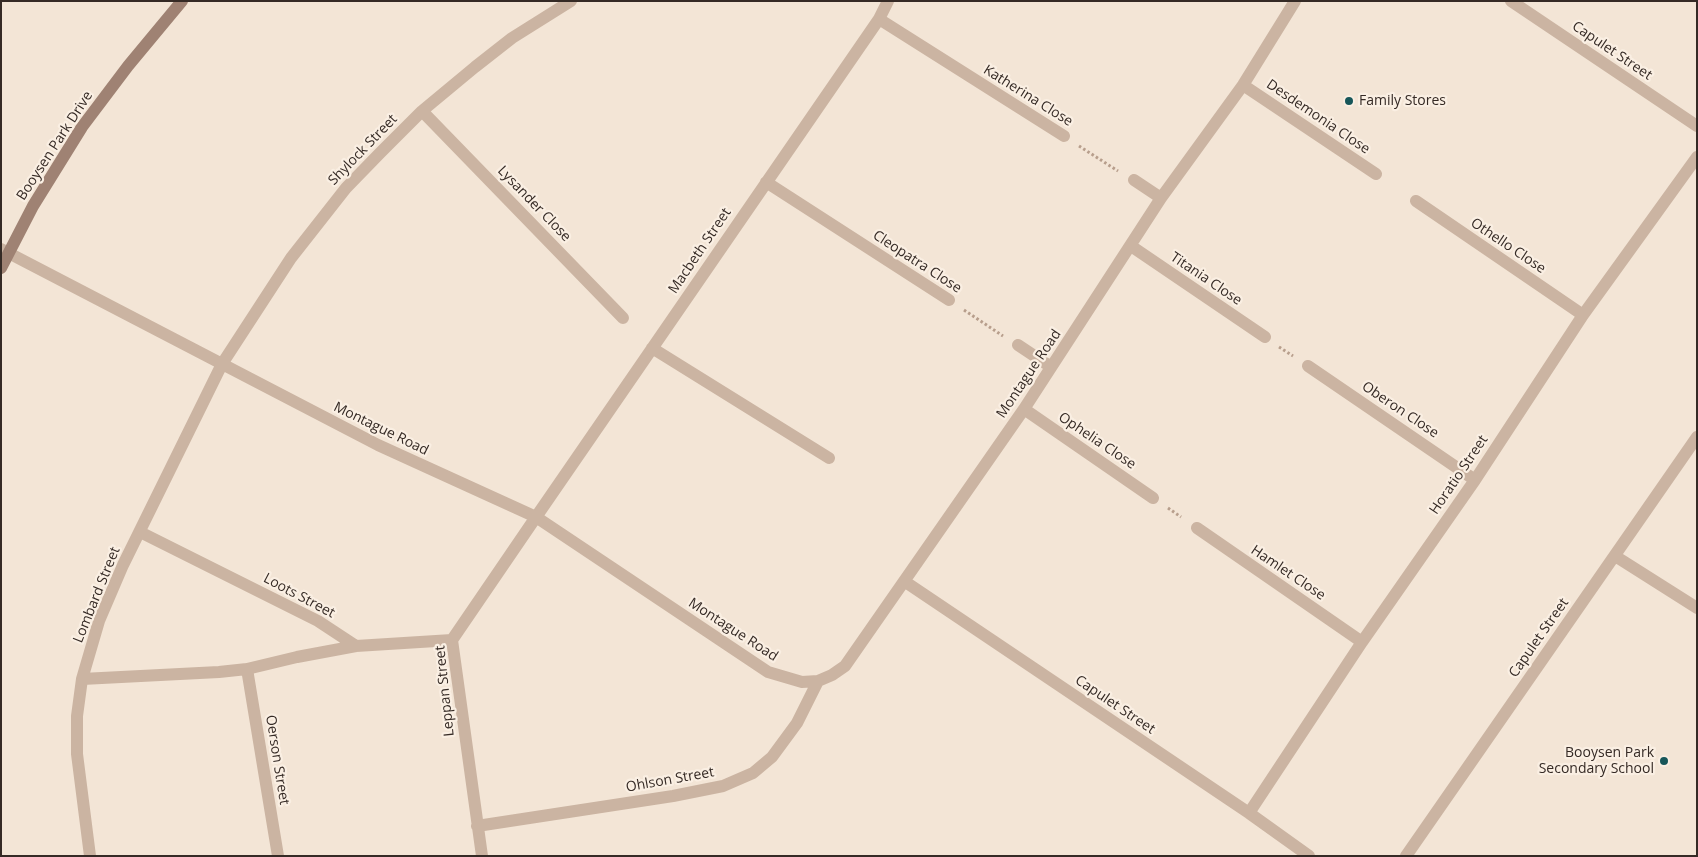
<!DOCTYPE html>
<html>
<head>
<meta charset="utf-8">
<style>
  body { margin:0 }
  #map { position:relative; width:1698px; height:857px; overflow:hidden; background:#f3e5d6; font-family:"Open Sans",sans-serif }
  canvas { display:block }
  .frame { position:absolute; inset:0; border:2px solid #352a25; pointer-events:none }
</style>
</head>
<body>
<div id="map">
<canvas width="1698" height="857"></canvas>
<div class="frame"></div>
</div>
<script>
const context = document.querySelector('canvas').getContext('2d');
context.lineJoin = 'round';
function poly(rows) {
  const path = new Path2D();
  for (const r of rows) {
    path.moveTo(r[0], r[1]);
    for (let i = 2; i < r.length; i += 2) path.lineTo(r[i], r[i + 1]);
  }
  return path;
}
function strokePath(path, color, width, dash) {
  context.strokeStyle = color;
  context.lineWidth = width;
  context.lineCap = dash ? 'butt' : 'round';
  context.setLineDash(dash || []);
  context.stroke(path);
}
function drawText(font, color, halo, rows, align = 'center') {
  context.font = font + ' "Open Sans",sans-serif';
  context.lineWidth = 4.5;
  context.setLineDash([]);
  context.textBaseline = 'middle';
  context.strokeStyle = halo;
  context.fillStyle = color;
  for (const [text, x, y, turn = 0] of rows) {
    context.save();
    context.translate(x, y);
    context.rotate((+turn || 0) * Math.PI / 180);
    context.textAlign = isNaN(turn) ? turn : align;
    if (halo) context.strokeText(text, 0, 0);
    context.fillText(text, 0, 0);
    context.restore();
  }
}
strokePath(poly([
  [1079,146,1118,171],
  [964,310,1003,336],
  [1279,347,1293,356],
  [1168,508,1181,517]
]), '#b79e8c', 3, [2.5, 2.5]);
strokePath(poly([
  [1511,1,1697,126],
  [879,19,1064,136],
  [1243,85,1376,174],
  [422,111,623,318],
  [1134,180,1161,198],
  [766,182,949,300],
  [1416,201,1583,315],
  [1131,246,1265,337],
  [1,249,378,445,536,517,768,672,802,682,818,681,832,675,845,666,1024,409,1161,198,1243,85,1295,1],
  [1018,345,1051,367],
  [652,348,829,458],
  [1308,366,1475,480],
  [1024,409,1153,498],
  [1197,528,1362,642],
  [140,532,318,621,356,646,452,640],
  [1615,556,1697,608],
  [904,581,1249,813,1309,856],
  [247,669,278,856],
  [82,679,219,672,247,669,297,657,356,646],
  [1249,813,1362,642,1475,480,1583,315,1697,157],
  [477,826,673,796,723,786,753,773,772,757,797,723,818,681],
  [90,856,77,754,77,716,82,679,99,621,123,565,222,364,291,258,346,188,380,153,422,111,475,67,512,38,571,1],
  [482,856,452,640,536,517,879,19,888,1],
  [1406,856,1697,437]
]), '#cbb4a2', 12);
strokePath(poly([
  [1,268,33,206,82,127,128,66,182,1]
]), '#9f8273', 12);
for (const [x, y, r, color] of [
  [1349,101,5,"#175659"],
  [1664,761,5,"#175659"]
]) {
  const dot = new Path2D();
  dot.arc(x, y, r, 0, 2 * Math.PI);
  context.fillStyle = color;
  context.fill(dot);
  strokePath(dot, '#faefe3', 2);
}
drawText('14px', '#352a25', '#faefe3', [
  ["Capulet Street",1612,51,34],
  ["Katherina Close",1028,96,32],
  ["Desdemonia Close",1318,117,34],
  ["Booysen Park Drive",55,146,-57],
  ["Shylock Street",363,150,-46],
  ["Lysander Close",534,204,46],
  ["Othello Close",1508,246,34],
  ["Macbeth Street",700,251,-56],
  ["Cleopatra Close",917,262,33],
  ["Titania Close",1206,279,34],
  ["Montague Road",1029,374,-56],
  ["Oberon Close",1400,410,34],
  ["Montague Road",381,429,26],
  ["Ophelia Close",1097,441,34],
  ["Horatio Street",1459,475,-56],
  ["Hamlet Close",1288,573,34],
  ["Lombard Street",97,595,-68],
  ["Loots Street",299,596,28],
  ["Montague Road",733,630,33],
  ["Capulet Street",1539,638,-55],
  ["Leppan Street",445,691,-96],
  ["Capulet Street",1115,705,34],
  ["Oerson Street",277,760,81],
  ["Ohlson Street",670,780,-10]
]);
drawText('14px', '#352a25', '#faefe3', [
  ["Family Stores",1359,101],
  ["Booysen Park",1654,753,"right"],
  ["Secondary School",1654,769,"right"]
], 'left');
</script>
</body>
</html>
